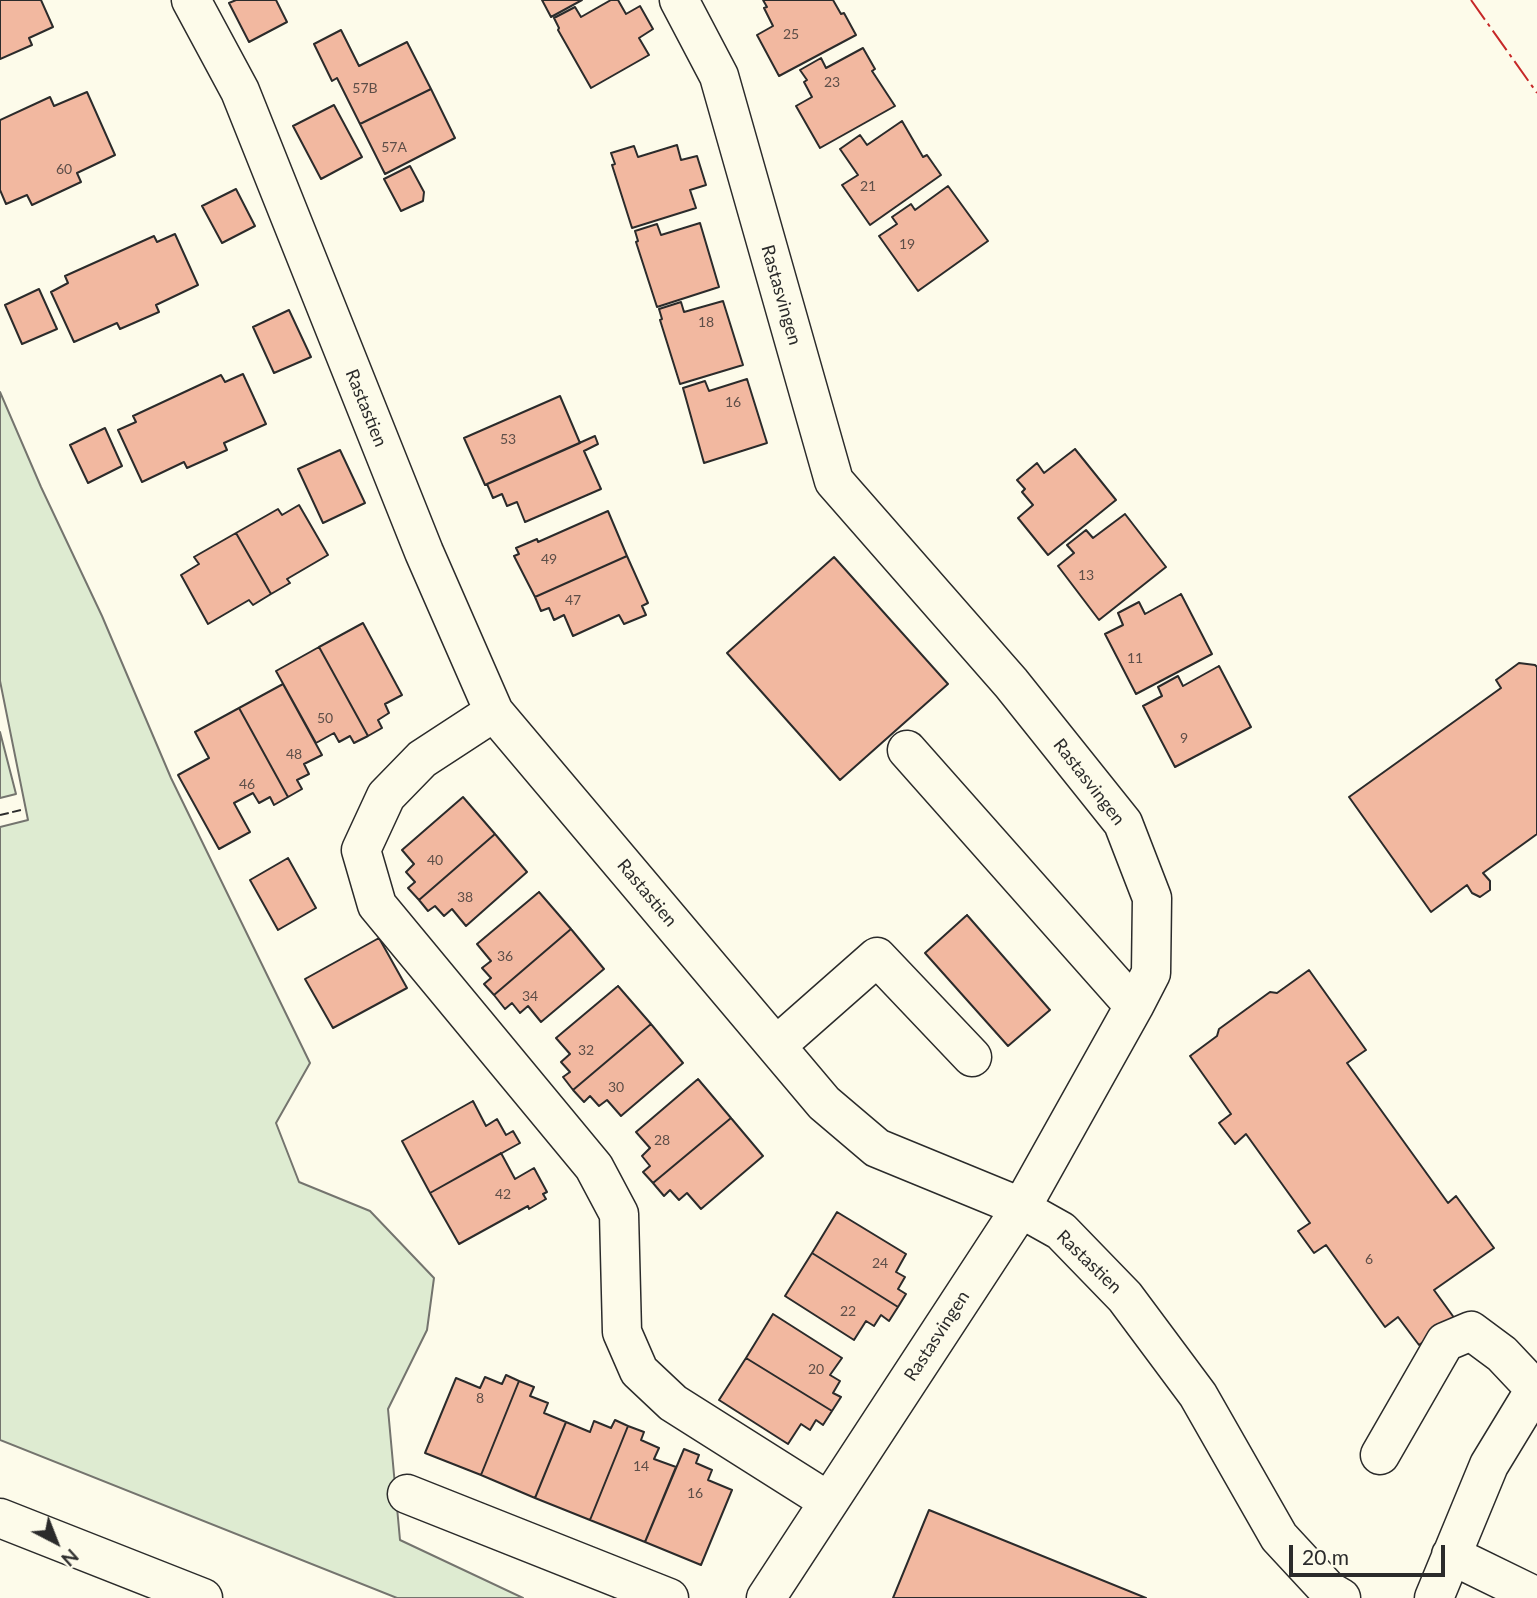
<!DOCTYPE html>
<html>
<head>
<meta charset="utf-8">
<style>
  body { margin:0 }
  #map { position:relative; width:1537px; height:1598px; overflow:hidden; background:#fdfbea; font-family:Lato,sans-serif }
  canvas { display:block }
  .north { position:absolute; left:21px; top:1507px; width:70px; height:70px; -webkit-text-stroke:5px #fdfbea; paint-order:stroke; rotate:138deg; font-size:19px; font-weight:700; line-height:28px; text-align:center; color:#2b2b2b }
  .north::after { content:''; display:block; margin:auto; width:24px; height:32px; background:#2b2b2b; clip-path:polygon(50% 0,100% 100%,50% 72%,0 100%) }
  .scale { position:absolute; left:1289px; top:1545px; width:156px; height:32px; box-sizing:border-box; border:4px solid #2b2b2b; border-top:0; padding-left:9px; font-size:21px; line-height:24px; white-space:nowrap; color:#2b2b2b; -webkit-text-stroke:5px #fdfbea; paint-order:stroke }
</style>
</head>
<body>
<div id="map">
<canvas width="1537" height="1598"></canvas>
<div class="north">N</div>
<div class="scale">20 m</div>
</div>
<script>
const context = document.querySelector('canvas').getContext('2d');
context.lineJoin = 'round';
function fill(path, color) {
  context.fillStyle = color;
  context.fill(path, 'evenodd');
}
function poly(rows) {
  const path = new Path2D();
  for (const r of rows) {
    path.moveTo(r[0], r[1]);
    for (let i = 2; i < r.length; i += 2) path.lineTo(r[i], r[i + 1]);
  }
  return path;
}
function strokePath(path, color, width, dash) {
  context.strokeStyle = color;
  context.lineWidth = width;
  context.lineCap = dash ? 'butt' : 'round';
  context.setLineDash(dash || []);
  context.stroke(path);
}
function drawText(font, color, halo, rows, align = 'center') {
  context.font = font + ' Lato,sans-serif';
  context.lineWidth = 5;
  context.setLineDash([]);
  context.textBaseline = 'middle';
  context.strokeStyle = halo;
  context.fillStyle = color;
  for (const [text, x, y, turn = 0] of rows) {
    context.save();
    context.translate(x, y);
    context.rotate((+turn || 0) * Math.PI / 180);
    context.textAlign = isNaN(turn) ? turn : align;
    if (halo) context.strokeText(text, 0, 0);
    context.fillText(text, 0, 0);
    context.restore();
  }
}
const green = poly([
  [0,392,41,487,102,616,171,778,310,1063,276,1123,299,1182,370,1211,434,1278,427,1330,388,1409,400,1540,523,1598,397,1598,0,1440,0,827,28,820,0,681,0,392],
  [0,732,16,794,0,798,0,732]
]);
fill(green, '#deebd1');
strokePath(green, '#74746e', 2);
const building = poly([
  [0,0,41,0,53,27,29,38,32,45,0,59,0,0],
  [236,0,276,0,287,22,249,42,229,3,236,0],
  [542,0,582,0,551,17,542,0],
  [611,0,618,0,626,14,640,6,653,29,639,38,649,55,591,88,558,30,559,28,554,18,575,7,581,17,611,0],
  [763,0,833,0,841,14,844,13,856,35,779,76,757,35,773,26,764,8,767,7,763,0],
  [341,30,359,66,407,42,431,89,360,124,337,78,332,81,314,44,341,30],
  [863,48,875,69,872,71,895,106,820,148,796,106,812,97,804,82,807,80,800,70,821,58,826,68,863,48],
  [431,89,455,138,385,174,360,124,431,89],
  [87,92,115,155,77,173,81,182,32,205,27,195,6,204,0,190,0,120,50,97,54,106,87,92],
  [334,105,362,157,321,179,293,126,334,105],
  [902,121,923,157,927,155,941,175,870,225,842,185,858,175,840,149,860,135,867,145,902,121],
  [677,145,681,160,697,156,706,185,690,190,696,208,632,228,612,165,615,164,611,153,634,146,638,157,677,145],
  [410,166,424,192,423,201,401,211,384,179,410,166],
  [948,186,988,241,918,291,879,236,897,224,892,217,911,204,915,210,948,186],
  [236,189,255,226,222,243,202,206,236,189],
  [700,223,719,287,657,307,636,242,638,241,635,231,657,224,661,235,700,223],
  [175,234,198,285,156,305,159,312,120,329,117,323,74,342,51,292,68,283,65,276,154,236,157,242,175,234],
  [39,289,57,329,22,344,5,305,39,289],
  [723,301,743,365,680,384,660,320,662,319,659,309,681,302,684,312,723,301],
  [289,310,311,357,274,373,253,327,289,310],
  [243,374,266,424,224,443,227,450,187,468,184,462,142,482,118,430,136,422,133,416,221,375,225,382,243,374],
  [747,379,767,443,704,463,683,388,705,381,709,391,747,379],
  [560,396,580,443,485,485,464,438,560,396],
  [105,428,122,466,88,483,70,445,105,428],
  [595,436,598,444,584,451,601,489,525,522,517,502,507,506,502,494,493,498,487,484,595,436],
  [1075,449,1116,500,1048,555,1018,518,1033,505,1022,492,1025,489,1017,480,1037,463,1044,473,1075,449],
  [340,450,365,503,323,523,298,469,340,450],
  [299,505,328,555,287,579,290,583,271,594,236,533,278,509,282,515,299,505],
  [608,511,627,556,535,597,514,556,519,554,516,548,537,539,538,542,608,511],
  [1125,514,1166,567,1099,620,1058,566,1074,553,1067,545,1086,530,1093,538,1125,514],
  [236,533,271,594,253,605,249,600,208,624,181,575,199,564,194,557,236,533],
  [627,556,648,603,642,606,646,615,624,624,619,615,573,636,564,615,554,620,549,608,541,611,535,597,627,556],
  [834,557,948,684,840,780,727,653,834,557],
  [1181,594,1212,654,1136,694,1105,634,1123,625,1118,613,1139,602,1145,614,1181,594],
  [363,623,402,695,385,704,389,713,378,720,382,728,368,736,319,647,363,623],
  [319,647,368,736,354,743,350,736,339,742,334,733,316,743,276,671,319,647],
  [1519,663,1535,665,1537,667,1537,834,1483,873,1490,881,1490,890,1480,897,1472,893,1467,885,1431,912,1349,797,1501,688,1496,680,1519,663],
  [1219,666,1251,727,1175,767,1143,706,1162,696,1158,687,1178,676,1183,686,1219,666],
  [283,684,322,755,304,764,309,774,297,780,302,789,288,797,239,708,283,684],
  [239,708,288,797,274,805,270,797,259,803,253,793,234,803,250,832,219,849,178,775,209,758,195,732,239,708],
  [463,797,495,834,419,900,408,888,415,882,406,872,414,864,402,850,463,797],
  [495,834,527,872,466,926,452,909,444,916,435,906,428,911,419,900,495,834],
  [288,858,316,908,278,930,250,880,288,858],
  [539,892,571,929,494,995,484,984,491,978,482,968,491,961,477,944,539,892],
  [967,915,1050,1010,1008,1046,925,953,967,915],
  [571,929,604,969,541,1022,528,1006,520,1013,512,1003,505,1009,494,995,571,929],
  [379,938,407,988,333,1028,305,979,379,938],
  [1309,970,1366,1050,1347,1063,1448,1203,1456,1196,1494,1248,1434,1290,1455,1319,1419,1345,1398,1317,1385,1327,1326,1245,1314,1253,1298,1231,1310,1223,1246,1134,1235,1144,1219,1123,1231,1114,1190,1056,1217,1036,1219,1029,1270,992,1277,993,1309,970],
  [618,986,651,1024,573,1090,563,1077,570,1072,561,1062,570,1054,556,1038,618,986],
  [651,1024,683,1063,621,1116,607,1100,599,1106,590,1096,584,1102,573,1090,651,1024],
  [698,1079,731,1118,653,1183,643,1172,650,1166,642,1156,650,1148,636,1132,698,1079],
  [473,1101,486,1126,497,1119,506,1135,513,1131,520,1143,430,1193,402,1141,473,1101],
  [731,1118,763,1156,701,1209,687,1193,679,1200,670,1190,664,1196,653,1183,731,1118],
  [501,1153,515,1179,534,1168,547,1192,543,1194,546,1199,529,1209,528,1206,459,1244,430,1193,501,1153],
  [837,1212,906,1254,896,1272,905,1277,898,1289,906,1294,898,1307,812,1253,837,1212],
  [812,1253,898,1307,889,1321,881,1315,874,1326,866,1321,854,1340,785,1296,812,1253],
  [773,1314,842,1358,830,1375,840,1381,833,1393,841,1397,832,1411,746,1358,773,1314],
  [746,1358,832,1411,823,1425,816,1420,810,1430,801,1424,788,1444,719,1400,746,1358],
  [506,1375,519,1381,481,1475,425,1453,456,1378,480,1388,485,1377,502,1384,506,1375],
  [519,1381,534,1387,530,1396,548,1403,544,1413,566,1422,535,1498,481,1475,519,1381],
  [615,1420,628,1426,590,1520,535,1498,566,1422,590,1432,594,1421,611,1428,615,1420],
  [628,1426,644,1432,641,1440,659,1448,654,1459,676,1467,645,1542,590,1520,628,1426],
  [684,1449,699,1455,696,1463,712,1470,708,1480,732,1490,701,1565,645,1542,684,1449],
  [929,1510,1146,1598,893,1598,929,1510]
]);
fill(building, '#f2b8a0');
strokePath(building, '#2b2b2b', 2);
const minor = poly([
  [191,0,240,91,424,552,494,712,824,1103,877,1148,1011,1203,1061,1231,1125,1297,1198,1395,1279,1537,1329,1591,1341,1598],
  [679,0,719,76,834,481,1011,683,1123,823,1152,898,1151,973,1134,1006,1021,1208,766,1598],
  [494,712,422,759,386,796,361,850,377,905,594,1167,619,1214,622,1332,639,1371,673,1403,828,1501],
  [907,750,1134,1006],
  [776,1046,877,957,972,1057],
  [1380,1455,1445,1342,1471,1331,1502,1354,1535,1389],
  [407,1494,669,1598],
  [1451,1555,1537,1597],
  [1434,1598,1489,1465,1537,1386]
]);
const major = poly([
  [0,1518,203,1598]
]);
strokePath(minor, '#2b2b2b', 41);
strokePath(major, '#2b2b2b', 41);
strokePath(minor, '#fdfbea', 38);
strokePath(major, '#fdfbea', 38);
strokePath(poly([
  [0,815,21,810]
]), '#2b2b2b', 2, [9, 3.5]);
strokePath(poly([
  [1471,0,1537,93]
]), '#c62828', 2, [24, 5, 3.5, 5]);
drawText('14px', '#5d4e48', null, [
  ["25",791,34],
  ["23",832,82],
  ["57B",365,88],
  ["57A",394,147],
  ["60",64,169],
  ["21",868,186],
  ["19",907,244],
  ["18",706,322],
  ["16",733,402],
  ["53",508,439],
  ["49",549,559],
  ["13",1086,575],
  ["47",573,600],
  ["11",1135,658],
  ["50",325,718],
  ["9",1184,738],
  ["48",294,754],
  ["46",247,784],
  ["40",435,860],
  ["38",465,897],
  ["36",505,956],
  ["34",530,996],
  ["32",586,1050],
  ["30",616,1087],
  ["28",662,1140],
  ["42",503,1194],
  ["6",1369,1259],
  ["24",880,1263],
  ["22",848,1311],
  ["20",816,1369],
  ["8",480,1398],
  ["14",641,1466],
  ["16",695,1493]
]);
drawText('18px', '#2b2b2b', '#fdfbea', [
  ["Rastasvingen",781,295,74],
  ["Rastastien",366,408,68],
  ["Rastasvingen",1089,782,52],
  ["Rastastien",647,893,50],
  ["Rastastien",1089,1262,44],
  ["Rastasvingen",937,1336,-57]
]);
</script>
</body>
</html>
